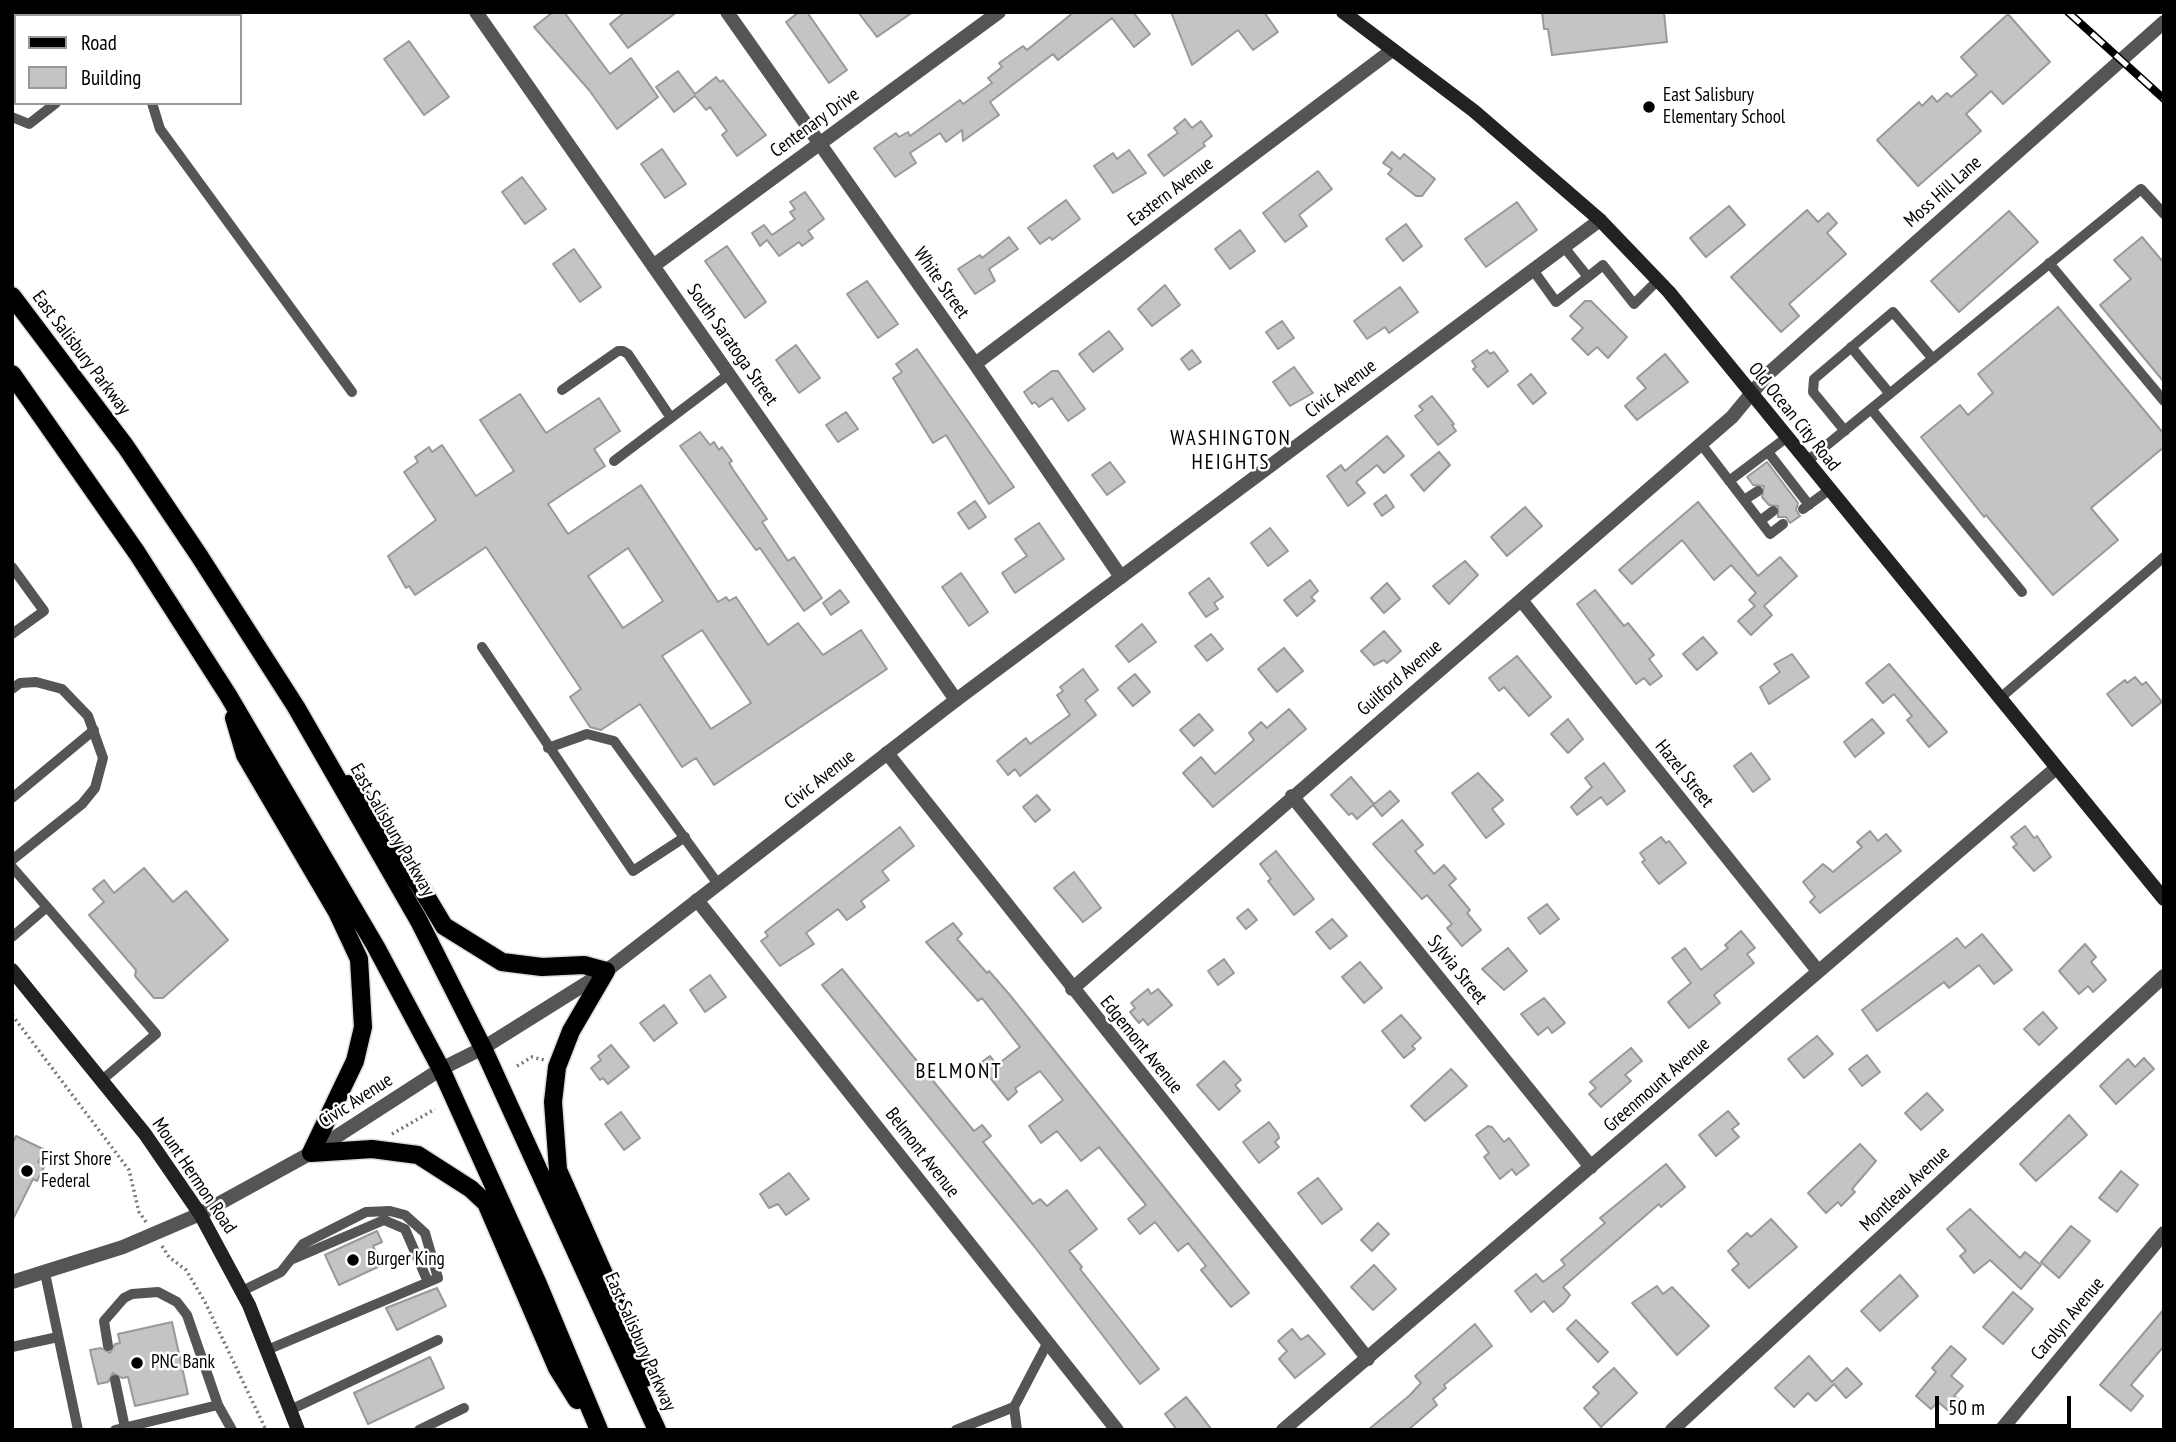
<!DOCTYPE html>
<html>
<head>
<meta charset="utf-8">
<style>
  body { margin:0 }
  #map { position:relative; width:2176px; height:1442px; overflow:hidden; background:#fff; font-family:"PT Sans Narrow",sans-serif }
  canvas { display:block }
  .frame { position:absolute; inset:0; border:14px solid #000; pointer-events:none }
  .legend { position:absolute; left:14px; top:14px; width:228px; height:91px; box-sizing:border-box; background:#fff; border:2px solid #999; margin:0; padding:9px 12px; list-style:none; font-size:21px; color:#000 }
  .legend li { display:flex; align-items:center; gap:14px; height:35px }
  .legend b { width:35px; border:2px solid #999 }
  .scale { position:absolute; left:1935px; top:1396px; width:136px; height:32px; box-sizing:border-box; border:4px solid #000; border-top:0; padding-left:9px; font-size:21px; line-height:24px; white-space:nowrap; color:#000; -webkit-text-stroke:5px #fff; paint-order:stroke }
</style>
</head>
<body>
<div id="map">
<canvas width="2176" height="1442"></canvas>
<div class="frame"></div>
<ul class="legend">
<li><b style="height:9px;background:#000"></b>Road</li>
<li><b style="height:19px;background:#c4c4c4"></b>Building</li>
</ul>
<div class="scale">50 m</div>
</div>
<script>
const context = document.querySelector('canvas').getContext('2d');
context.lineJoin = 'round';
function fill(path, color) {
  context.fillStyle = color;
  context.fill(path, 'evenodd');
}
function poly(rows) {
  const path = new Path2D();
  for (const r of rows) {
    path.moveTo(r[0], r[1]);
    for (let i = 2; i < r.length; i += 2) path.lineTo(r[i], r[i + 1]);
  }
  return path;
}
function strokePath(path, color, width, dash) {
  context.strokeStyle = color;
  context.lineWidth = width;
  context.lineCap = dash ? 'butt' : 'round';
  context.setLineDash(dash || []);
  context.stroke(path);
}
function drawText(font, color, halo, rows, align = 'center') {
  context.font = font + ' "PT Sans Narrow",sans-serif';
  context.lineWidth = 5;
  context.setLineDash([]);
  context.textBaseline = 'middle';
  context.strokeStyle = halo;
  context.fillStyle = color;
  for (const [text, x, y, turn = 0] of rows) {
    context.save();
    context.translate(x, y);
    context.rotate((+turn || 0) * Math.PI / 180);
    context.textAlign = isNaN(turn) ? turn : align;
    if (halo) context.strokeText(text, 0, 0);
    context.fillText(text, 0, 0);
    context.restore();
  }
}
const building = poly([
  [553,12,564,12,610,74,631,58,658,97,617,129,589,90,534,27,553,12],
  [625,12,677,12,628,48,610,24,625,12],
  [799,12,807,12,847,70,829,83,786,22,799,12],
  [858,12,913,12,877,37,858,12],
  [1074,12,1133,12,1150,34,1134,47,1112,18,1058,60,1053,54,990,102,999,115,963,141,962,130,946,142,940,133,910,153,916,163,895,177,874,148,896,133,899,137,908,132,910,136,960,100,963,104,992,83,988,78,1002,67,999,63,1023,46,1027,50,1074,12],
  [1171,12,1264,12,1278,32,1253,50,1238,30,1192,65,1171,12],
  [1542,12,1664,12,1667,42,1552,55,1548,29,1544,29,1542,12],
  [2008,14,2050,62,2003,104,1991,91,1966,114,1981,131,1918,186,1877,140,1919,102,1922,106,1932,96,1937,102,1947,93,1951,97,1977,75,1961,57,2008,14],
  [409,41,449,97,424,115,384,59,409,41],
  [678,71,695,94,716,77,720,82,723,80,766,135,737,156,722,135,727,131,710,107,706,110,695,96,674,112,656,87,678,71],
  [1185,119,1192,128,1201,121,1212,136,1203,143,1205,146,1164,176,1148,155,1178,133,1174,128,1185,119],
  [662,149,686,184,665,198,641,164,662,149],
  [1129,150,1146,173,1113,193,1094,166,1113,153,1117,159,1129,150],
  [1392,152,1400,159,1404,154,1435,179,1422,196,1416,196,1388,174,1392,169,1383,163,1392,152],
  [1318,171,1332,189,1299,215,1307,226,1285,242,1263,213,1318,171],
  [522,177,546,209,525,224,502,192,522,177],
  [805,192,824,219,808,231,813,238,802,246,799,242,779,256,767,240,760,246,752,233,764,225,772,235,795,219,790,212,795,209,790,202,805,192],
  [1066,200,1080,219,1052,240,1050,237,1040,244,1028,228,1066,200],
  [1517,202,1537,230,1486,267,1465,239,1517,202],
  [1729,206,1745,225,1706,257,1690,238,1729,206],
  [1807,210,1818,222,1828,213,1837,223,1827,233,1846,254,1789,304,1799,316,1781,332,1731,277,1807,210],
  [2009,211,2038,242,1959,312,1931,281,2009,211],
  [1406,224,1422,246,1403,261,1386,239,1406,224],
  [1240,230,1255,251,1230,269,1215,249,1240,230],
  [1009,237,1018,249,989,269,995,281,975,294,958,269,980,255,982,258,1009,237],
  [2142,237,2164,263,2164,382,2100,305,2131,279,2114,260,2142,237],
  [727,246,766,302,745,318,705,261,727,246],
  [574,249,601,287,580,302,553,264,574,249],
  [867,281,898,324,878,338,847,294,867,281],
  [1165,285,1180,305,1152,326,1138,309,1165,285],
  [1400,287,1418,312,1389,333,1385,327,1367,339,1354,321,1400,287],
  [1585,301,1591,301,1627,337,1608,358,1597,347,1588,355,1572,339,1583,328,1570,316,1585,301],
  [2058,307,2164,434,2164,447,2091,508,2118,540,2053,595,1986,515,1984,517,1921,437,1960,405,1968,415,1993,393,1978,374,2058,307],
  [1282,321,1294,338,1278,349,1266,332,1282,321],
  [1109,331,1123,349,1093,372,1079,354,1109,331],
  [796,345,820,378,799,393,776,360,796,345],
  [917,349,1014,487,989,504,946,435,933,443,893,378,902,372,896,364,917,349],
  [1192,350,1201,362,1189,370,1181,359,1192,350],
  [1487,350,1490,354,1494,352,1508,371,1488,387,1473,369,1476,367,1472,361,1487,350],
  [1665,354,1688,382,1637,420,1625,406,1646,388,1637,378,1665,354],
  [1294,367,1313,393,1290,406,1273,382,1294,367],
  [1052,371,1058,371,1085,409,1068,421,1052,398,1039,407,1035,402,1032,404,1024,392,1052,371],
  [1531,374,1546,393,1533,404,1518,385,1531,374],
  [520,394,546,433,599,398,620,431,594,449,605,466,548,504,568,534,641,485,718,602,726,597,729,601,736,597,768,645,798,623,823,655,861,630,887,669,714,785,696,758,682,767,640,704,601,730,590,727,570,697,581,689,486,547,415,595,409,586,406,588,388,556,436,520,404,472,418,462,415,457,429,447,432,452,442,445,476,496,514,471,480,420,520,394],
  [628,548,663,601,623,628,588,576,628,548],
  [702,630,751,703,711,729,662,656,702,630],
  [1432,396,1454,424,1452,425,1456,431,1438,445,1415,416,1423,410,1419,406,1432,396],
  [846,412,858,429,838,442,826,425,846,412],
  [700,432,710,445,714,442,719,450,722,447,732,461,729,463,734,471,767,519,762,522,788,561,794,557,822,598,804,611,760,548,756,550,680,446,700,432],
  [1387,436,1404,456,1384,473,1377,465,1356,482,1365,493,1348,506,1327,476,1341,465,1345,471,1387,436],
  [1439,452,1450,465,1424,491,1411,475,1439,452],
  [1110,462,1125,482,1107,495,1092,475,1110,462],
  [1767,462,1798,503,1796,510,1800,516,1790,523,1786,517,1778,517,1778,506,1769,505,1762,497,1764,486,1753,485,1747,477,1767,462],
  [1386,495,1394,507,1382,516,1374,504,1386,495],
  [975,501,986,517,969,529,958,513,975,501],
  [1698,502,1758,576,1780,557,1797,576,1764,606,1772,615,1751,635,1738,621,1755,606,1749,600,1756,593,1731,565,1714,580,1682,540,1632,584,1619,570,1698,502],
  [1525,507,1542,526,1507,556,1491,537,1525,507],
  [1039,523,1064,559,1015,593,1002,573,1027,556,1015,539,1039,523],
  [1270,528,1288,551,1268,566,1251,543,1270,528],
  [1465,561,1478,575,1449,604,1433,586,1465,561],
  [961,573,988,612,969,626,942,587,961,573],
  [1209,578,1223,597,1214,603,1218,609,1206,617,1189,593,1209,578],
  [1310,580,1318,591,1311,597,1315,601,1297,616,1284,600,1310,580],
  [1387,583,1400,599,1384,613,1371,598,1387,583],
  [840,590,849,602,831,615,823,603,840,590],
  [1595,590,1624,626,1628,623,1654,655,1649,659,1662,676,1650,685,1644,678,1636,684,1577,604,1595,590],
  [1142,624,1156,642,1129,662,1116,646,1142,624],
  [1384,631,1401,651,1387,663,1384,660,1374,665,1361,651,1384,631],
  [1211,634,1223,649,1207,661,1195,646,1211,634],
  [1703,637,1717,653,1697,670,1683,654,1703,637],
  [1284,648,1303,671,1277,692,1258,669,1284,648],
  [1792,654,1809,677,1769,704,1760,687,1780,672,1774,664,1792,654],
  [1517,656,1551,697,1529,716,1504,687,1499,691,1489,678,1517,656],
  [1889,664,1947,732,1929,747,1907,720,1912,716,1894,694,1883,703,1866,683,1889,664],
  [1083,669,1098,690,1085,700,1096,715,1020,776,1015,769,1008,775,997,761,1026,738,1030,744,1070,715,1057,695,1063,691,1060,687,1083,669],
  [1135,674,1150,692,1133,706,1118,688,1135,674],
  [2135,677,2142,685,2146,682,2162,702,2132,726,2107,694,2125,680,2127,683,2135,677],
  [1289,709,1306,729,1213,807,1183,773,1201,757,1215,774,1254,740,1249,733,1261,722,1267,728,1289,709],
  [1199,714,1213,730,1194,746,1180,730,1199,714],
  [1568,719,1583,739,1568,753,1551,734,1568,719],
  [1872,719,1884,733,1855,757,1844,742,1872,719],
  [1751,753,1770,779,1753,792,1734,766,1751,753],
  [1604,763,1625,791,1607,805,1601,797,1577,815,1571,807,1592,787,1585,778,1604,763],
  [1478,773,1503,800,1492,809,1504,824,1486,838,1452,793,1478,773],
  [1351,777,1374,804,1390,791,1399,801,1382,816,1373,805,1357,819,1352,813,1349,815,1331,795,1351,777],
  [1037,795,1050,810,1035,822,1023,807,1037,795],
  [1402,820,1423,845,1415,851,1434,874,1444,865,1456,879,1449,885,1470,910,1467,913,1481,930,1462,946,1447,928,1452,924,1427,895,1422,899,1373,844,1402,820],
  [2025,826,2034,838,2037,836,2051,857,2034,871,2013,847,2017,844,2011,837,2025,826],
  [900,827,914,846,882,871,889,880,861,901,865,907,847,920,838,909,806,933,814,944,780,966,761,941,768,936,765,932,900,827],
  [1870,831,1878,841,1886,834,1901,851,1820,913,1810,902,1815,897,1803,882,1823,864,1833,872,1862,847,1857,842,1870,831],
  [1661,837,1666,843,1669,841,1686,863,1659,884,1642,862,1645,860,1640,853,1661,837],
  [1276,851,1314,899,1294,915,1268,881,1271,879,1260,864,1276,851],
  [144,868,173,902,186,891,228,940,163,998,154,998,135,976,136,970,89,915,104,902,93,889,104,880,114,893,144,868],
  [1074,872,1101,908,1083,922,1054,888,1074,872],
  [1547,904,1559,919,1540,934,1528,918,1547,904],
  [1248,909,1257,920,1246,929,1237,918,1248,909],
  [1332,919,1347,936,1330,949,1316,932,1332,919],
  [953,923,962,934,957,939,987,973,989,971,1009,994,1249,1293,1231,1307,1201,1270,1206,1266,1188,1243,1178,1251,1155,1222,1140,1234,1128,1219,1146,1205,1099,1147,1081,1161,1057,1131,1041,1143,1029,1126,1063,1100,1040,1071,1015,1088,1017,1092,1008,1100,979,1064,990,1056,997,1065,1020,1047,982,998,978,1001,926,942,953,923],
  [1741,931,1755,948,1747,954,1754,963,1714,995,1720,1003,1689,1028,1668,1002,1691,983,1672,958,1685,948,1701,970,1728,948,1725,945,1741,931],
  [1982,934,2012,970,1994,984,1979,965,1949,988,1944,982,1877,1031,1862,1010,1957,938,1965,948,1982,934],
  [2085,944,2096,957,2091,962,2106,980,2093,992,2088,986,2079,994,2059,971,2085,944],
  [1508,948,1527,971,1504,990,1482,969,1508,948],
  [1224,959,1234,973,1218,985,1208,971,1224,959],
  [1360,962,1382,988,1364,1003,1342,977,1360,962],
  [842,969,969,1125,974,1131,982,1125,991,1136,983,1142,1033,1204,1040,1199,1047,1206,1067,1190,1097,1229,1069,1251,1082,1267,1080,1269,1159,1369,1140,1384,1034,1246,822,985,842,969],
  [710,975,726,997,705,1012,690,990,710,975],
  [1148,989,1151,994,1158,989,1172,1005,1148,1025,1143,1019,1139,1023,1130,1012,1135,1008,1131,1003,1148,989],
  [1544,998,1565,1023,1552,1033,1548,1027,1538,1035,1521,1014,1544,998],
  [664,1005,677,1023,654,1041,640,1023,664,1005],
  [2043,1012,2057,1028,2039,1045,2024,1029,2043,1012],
  [1401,1015,1421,1038,1412,1046,1415,1049,1404,1058,1382,1031,1401,1015],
  [1817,1036,1833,1054,1804,1078,1788,1059,1817,1036],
  [611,1045,629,1067,608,1084,603,1078,600,1080,591,1068,601,1060,598,1056,611,1045],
  [1631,1048,1642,1061,1625,1075,1631,1081,1601,1107,1589,1094,1596,1088,1590,1082,1631,1048],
  [1867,1055,1880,1072,1862,1086,1849,1069,1867,1055],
  [2144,1058,2154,1069,2116,1104,2100,1086,2128,1059,2135,1067,2144,1058],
  [1224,1061,1241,1080,1235,1085,1240,1091,1219,1110,1197,1085,1224,1061],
  [1451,1069,1467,1086,1425,1121,1411,1106,1451,1069],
  [1927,1093,1943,1110,1921,1130,1905,1113,1927,1093],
  [1728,1111,1739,1124,1732,1129,1739,1137,1716,1156,1699,1135,1728,1111],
  [621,1112,640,1138,624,1150,605,1124,621,1112],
  [2069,1115,2087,1135,2036,1181,2020,1164,2069,1115],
  [1269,1122,1278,1134,1279,1138,1275,1142,1279,1147,1259,1163,1243,1142,1269,1122],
  [1488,1126,1492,1127,1504,1142,1509,1138,1529,1165,1516,1175,1512,1169,1500,1179,1484,1157,1489,1153,1476,1135,1488,1126],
  [16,1136,45,1150,38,1162,45,1165,37,1181,33,1179,12,1221,12,1144,16,1136],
  [1860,1144,1876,1161,1852,1189,1855,1192,1841,1206,1838,1202,1826,1213,1808,1193,1860,1144],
  [1666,1164,1685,1187,1661,1207,1659,1204,1563,1287,1570,1295,1564,1303,1553,1312,1544,1301,1531,1312,1515,1291,1536,1274,1543,1282,1565,1265,1561,1260,1605,1223,1600,1218,1666,1164],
  [2121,1171,2138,1185,2117,1212,2099,1198,2121,1171],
  [789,1173,809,1199,786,1215,778,1204,769,1208,760,1194,789,1173],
  [1318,1178,1342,1209,1322,1224,1298,1193,1318,1178],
  [1970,1209,2020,1258,2025,1252,2041,1265,2021,1289,1990,1260,1974,1273,1960,1256,1966,1251,1947,1229,1970,1209],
  [1771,1219,1797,1247,1749,1288,1732,1270,1739,1264,1728,1251,1747,1233,1751,1237,1771,1219],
  [1378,1223,1389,1234,1372,1251,1361,1240,1378,1223],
  [2071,1226,2090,1241,2059,1278,2041,1262,2071,1226],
  [377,1231,382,1242,373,1246,382,1265,339,1285,325,1255,377,1231],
  [1374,1265,1396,1289,1373,1310,1351,1287,1374,1265],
  [1900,1275,1918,1296,1880,1331,1861,1311,1900,1275],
  [1657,1286,1663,1294,1672,1287,1709,1326,1677,1355,1632,1303,1657,1286],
  [437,1288,446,1306,397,1330,386,1308,437,1288],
  [2013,1292,2033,1309,2003,1344,1983,1327,2013,1292],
  [2164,1309,2164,1346,2131,1385,2143,1396,2131,1411,2100,1385,2164,1309],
  [1576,1320,1608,1352,1598,1362,1567,1329,1576,1320],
  [172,1322,188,1394,135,1406,128,1377,122,1378,113,1373,108,1382,98,1384,90,1350,101,1348,110,1353,115,1344,120,1343,118,1334,172,1322],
  [1475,1324,1492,1346,1444,1385,1446,1388,1433,1399,1437,1405,1408,1430,1368,1430,1410,1395,1421,1383,1415,1376,1475,1324],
  [1292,1329,1301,1340,1308,1335,1325,1354,1295,1378,1279,1359,1287,1351,1278,1341,1292,1329],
  [1951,1346,1966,1359,1951,1376,1963,1386,1954,1396,1961,1401,1951,1413,1938,1402,1931,1409,1916,1396,1936,1372,1932,1368,1951,1346],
  [1809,1356,1832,1382,1847,1368,1862,1384,1846,1398,1834,1384,1816,1401,1808,1393,1794,1407,1775,1388,1809,1356],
  [430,1357,444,1388,368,1424,354,1393,430,1357],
  [1614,1368,1637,1393,1601,1427,1584,1408,1599,1393,1593,1387,1614,1368],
  [1186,1397,1199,1413,1212,1430,1177,1430,1165,1414,1186,1397]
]);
fill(building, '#c4c4c4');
strokePath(building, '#999', 2);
const primary = poly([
  [12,296,126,447,200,557,296,707,419,921,483,1048,657,1430],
  [12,374,137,553,228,695,376,947,441,1069,538,1284,599,1430],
  [234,718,245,755,337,912,359,959,363,1027,355,1061,311,1153,372,1149,418,1155,471,1189,486,1203,557,1368,577,1400],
  [348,784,375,811,444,926,502,962,542,967,584,965,606,971,571,1031,557,1067,553,1102,558,1170,626,1324,645,1378]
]);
strokePath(primary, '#dbdbdb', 21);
strokePath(poly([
  [12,1015,129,1170,139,1212,146,1222],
  [517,1066,532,1057,544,1060],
  [392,1134,435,1109],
  [162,1246,169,1257,186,1270,205,1302,266,1430]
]), '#777', 3.5, [2, 3.5]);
strokePath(poly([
  [41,12,41,16],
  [12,73,16,70],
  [152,103,160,129,352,392],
  [12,117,29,124,56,103],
  [2049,263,2164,401],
  [1533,270,1556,302,1588,277,1564,247],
  [1588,277,1603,265,1634,304,1658,280],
  [1851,347,1890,394],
  [562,390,618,351,623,351,628,354,671,418],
  [1871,409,2022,592],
  [1845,431,1813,392,1814,379,1893,312,1933,359],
  [1701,444,1770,534,1783,524],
  [1768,452,1809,505],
  [614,461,729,374],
  [1806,462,2141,189,2164,214],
  [1729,481,1786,438],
  [1744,500,1758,491],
  [1803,509,1829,490],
  [1760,521,1773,511],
  [12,567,44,611,12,634],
  [482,647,633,871,685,837],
  [12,689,20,683,36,682,62,689,88,716,103,758,95,788,82,804,12,860],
  [1999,699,2164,557],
  [548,748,587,734,614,741,718,884],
  [12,798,94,730],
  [12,867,47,907],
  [12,937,47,907,156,1034,102,1080],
  [293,1259,384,1220,405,1229,428,1282],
  [45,1273,78,1430],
  [242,1291,281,1272,303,1244,366,1212,390,1211,405,1215,425,1233,438,1278,267,1350],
  [108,1346,104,1321,124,1298,132,1294,158,1292,177,1302,187,1315,218,1405,232,1430],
  [12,1347,58,1337],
  [115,1380,125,1428],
  [290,1410,438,1340],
  [115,1430,218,1405],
  [419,1430,464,1408],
  [956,1430,1014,1407],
  [1017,1430,1014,1407,1048,1342]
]), '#555', 10);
strokePath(poly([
  [105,12,106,16],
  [476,12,956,700],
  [727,12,975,364,1121,577],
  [653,266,999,12],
  [975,364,1391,51],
  [1521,600,1818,971],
  [887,753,1368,1359],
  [1292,796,1591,1167],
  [697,900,1117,1430],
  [1072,989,1732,417,1751,394],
  [1283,1430,2055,769],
  [1672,1430,2164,976],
  [2001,1430,2164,1233]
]), '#555', 14);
strokePath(poly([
  [1751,394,1769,373,2164,22],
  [12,1282,123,1247,200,1214,311,1153,441,1069,483,1048,606,971,956,700,1600,220]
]), '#555', 14);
strokePath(poly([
  [1343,12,1474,111,1600,220,1669,292,2164,899],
  [12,970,145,1134,200,1214,249,1305,298,1430]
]), '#222', 14);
strokePath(primary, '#000', 18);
const rail = poly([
  [2068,12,2164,99]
]);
strokePath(rail, '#000', 8);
strokePath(rail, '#fff', 5, [16]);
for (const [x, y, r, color] of [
  [1649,107,7,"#000"],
  [27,1171,7,"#000"],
  [353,1260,7,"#000"],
  [137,1363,7,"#000"]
]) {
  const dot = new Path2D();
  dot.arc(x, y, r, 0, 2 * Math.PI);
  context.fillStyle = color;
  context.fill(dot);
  strokePath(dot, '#fff', 2.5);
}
drawText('19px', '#000', '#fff', [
  ["East Salisbury",1663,96],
  ["Elementary School",1663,118],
  ["First Shore",41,1160],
  ["Federal",41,1182],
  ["Burger King",367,1260],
  ["PNC Bank",151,1363]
], 'left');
drawText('19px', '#000', '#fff', [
  ["Centenary Drive",815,123,-36],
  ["Eastern Avenue",1171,192,-37],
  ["Moss Hill Lane",1943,192,-42],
  ["White Street",941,283,55],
  ["South Saratoga Street",732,345,55],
  ["East Salisbury Parkway",81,353,53],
  ["Civic Avenue",1341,389,-37],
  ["Old Ocean City Road",1794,417,51],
  ["Guilford Avenue",1400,678,-41],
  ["Hazel Street",1684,774,51],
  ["Civic Avenue",820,780,-38],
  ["East Salisbury Parkway",392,830,60],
  ["Sylvia Street",1457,970,51],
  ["Edgemont Avenue",1141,1045,51],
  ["Greenmount Avenue",1657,1085,-41],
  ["Civic Avenue",356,1101,-33],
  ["Belmont Avenue",922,1153,52],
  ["Mount Hermon Road",194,1176,56],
  ["Montleau Avenue",1905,1189,-43],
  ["Carolyn Avenue",2068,1319,-50],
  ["East Salisbury Parkway",640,1342,66]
]);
context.letterSpacing = '2px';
drawText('21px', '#000', '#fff', [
  ["WASHINGTON",1231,439],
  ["HEIGHTS",1231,463],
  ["BELMONT",959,1072]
]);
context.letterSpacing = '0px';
</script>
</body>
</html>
